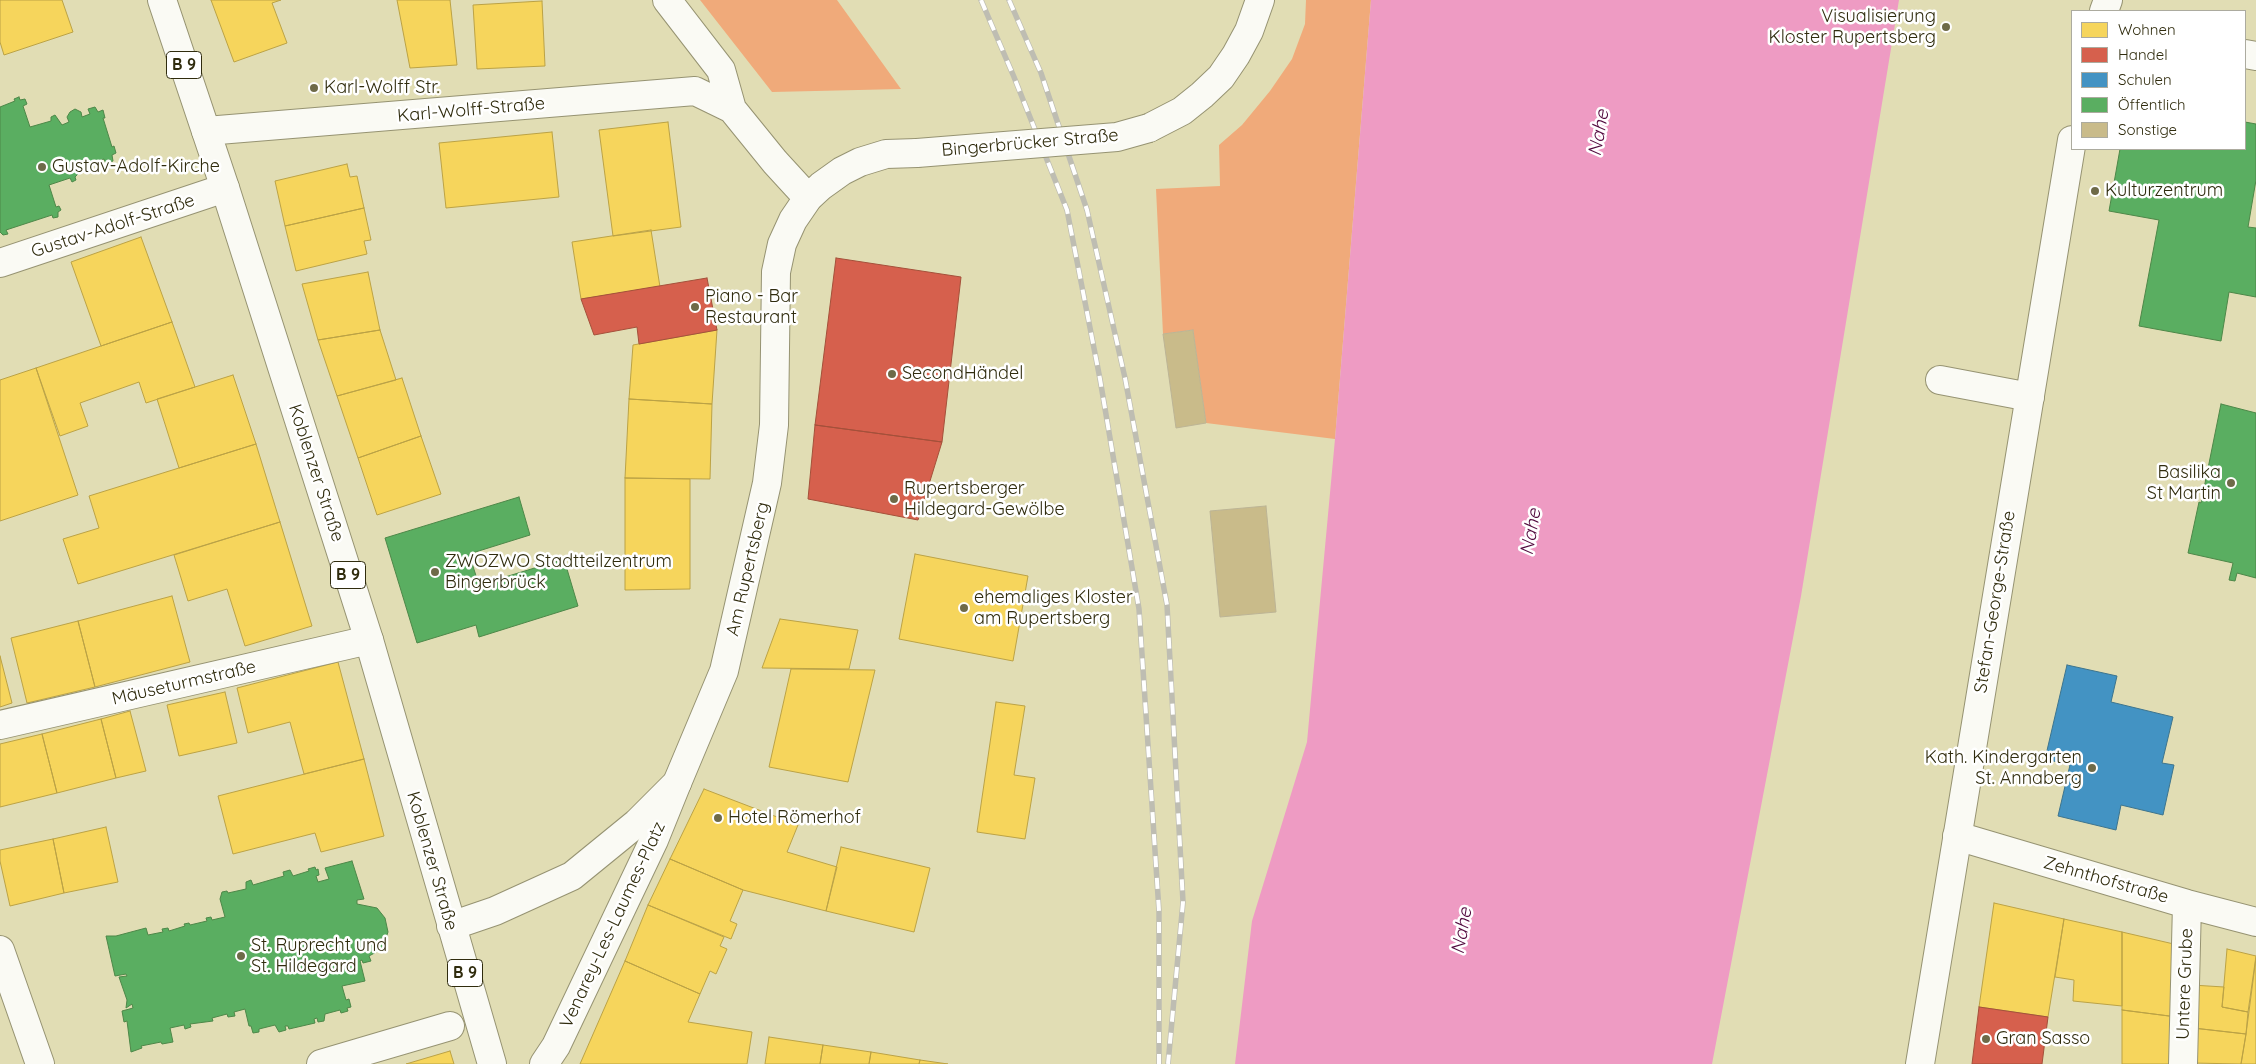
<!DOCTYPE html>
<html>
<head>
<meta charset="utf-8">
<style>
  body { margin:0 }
  #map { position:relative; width:2256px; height:1064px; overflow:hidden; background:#e1ddb4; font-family:Quicksand,sans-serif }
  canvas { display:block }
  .legend { position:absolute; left:2071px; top:10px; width:175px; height:140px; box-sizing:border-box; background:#fff; border:1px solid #acab9f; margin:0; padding:6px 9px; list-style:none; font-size:15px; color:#302c0e }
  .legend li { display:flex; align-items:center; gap:10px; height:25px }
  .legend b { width:25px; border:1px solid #acab9f }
</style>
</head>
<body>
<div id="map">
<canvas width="2256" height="1064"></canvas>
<ul class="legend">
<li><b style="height:14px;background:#f6d55c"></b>Wohnen</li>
<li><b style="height:14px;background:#d6604d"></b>Handel</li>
<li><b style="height:14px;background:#4393c3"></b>Schulen</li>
<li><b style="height:14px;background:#5aae61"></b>Öffentlich</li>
<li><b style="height:14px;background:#c9bb8a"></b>Sonstige</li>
</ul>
</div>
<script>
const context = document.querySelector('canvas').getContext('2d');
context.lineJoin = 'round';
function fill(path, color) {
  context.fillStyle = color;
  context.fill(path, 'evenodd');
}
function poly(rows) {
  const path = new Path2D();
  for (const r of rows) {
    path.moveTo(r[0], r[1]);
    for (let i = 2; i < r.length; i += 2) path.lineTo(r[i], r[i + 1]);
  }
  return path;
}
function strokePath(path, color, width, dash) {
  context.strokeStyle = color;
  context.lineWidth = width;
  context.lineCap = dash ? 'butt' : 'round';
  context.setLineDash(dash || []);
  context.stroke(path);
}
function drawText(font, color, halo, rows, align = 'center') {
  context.font = font + ' Quicksand,sans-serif';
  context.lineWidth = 5;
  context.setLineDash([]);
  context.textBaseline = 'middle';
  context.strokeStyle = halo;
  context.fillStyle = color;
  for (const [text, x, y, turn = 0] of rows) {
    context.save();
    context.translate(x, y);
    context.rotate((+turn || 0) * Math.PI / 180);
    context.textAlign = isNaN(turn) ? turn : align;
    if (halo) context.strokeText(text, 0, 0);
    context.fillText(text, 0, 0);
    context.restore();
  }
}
fill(poly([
  [700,0,837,0,901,89,772,92],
  [1306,0,1371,0,1335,439,1206,423,1193,330,1163,334,1156,189,1220,186,1219,145,1242,125,1270,91,1292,59,1305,24]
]), '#f0aa7a');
fill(poly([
  [1371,0,1899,0,1801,596,1712,1064,1235,1064,1252,921,1307,742,1335,439]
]), '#ee9bc3');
const homes = poly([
  [0,0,62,0,73,32,4,55,0,42,0,0],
  [211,0,281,0,272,3,287,43,234,62,211,0],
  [450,0,457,65,410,68,397,0,450,0],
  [542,1,545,66,477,69,473,5,542,1],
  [668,122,681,227,613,236,599,130,668,122],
  [552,132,559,197,446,208,439,143,552,132],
  [347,164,350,177,357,176,364,208,285,226,275,181,347,164],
  [364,208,371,240,364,241,367,254,296,271,285,226,364,208],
  [651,230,660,287,581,299,572,242,651,230],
  [141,237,172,322,101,346,71,262,141,237],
  [368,272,380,330,318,340,302,284,368,272],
  [172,322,195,387,146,403,139,382,80,403,88,426,60,436,36,368,172,322],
  [380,330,396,380,337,396,318,340,380,330],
  [717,330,712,404,629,399,633,345,717,330],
  [36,368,78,495,0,521,0,380,36,368],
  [233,375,256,444,179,468,157,399,233,375],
  [402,378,421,436,358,458,337,396,402,378],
  [629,399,712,404,710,479,625,478,629,399],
  [421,436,441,494,377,515,358,458,421,436],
  [256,444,280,522,78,584,63,539,99,528,89,496,256,444],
  [625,478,690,479,690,589,625,590,625,478],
  [280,522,312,626,245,646,227,589,188,601,174,555,280,522],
  [915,554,1028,576,1013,661,899,639,915,554],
  [172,596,190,662,95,687,78,621,172,596],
  [780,619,858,630,849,669,762,668,780,619],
  [78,621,95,687,27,703,11,638,78,621],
  [0,656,12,703,0,707,0,656],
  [338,662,364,759,304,774,290,722,248,733,237,688,338,662],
  [791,669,875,670,848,782,769,767,791,669],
  [225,692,237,743,179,756,167,705,225,692],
  [996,702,1025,706,1014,775,1035,778,1025,839,977,832,996,702],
  [130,711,146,771,116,778,101,719,130,711],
  [101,719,116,778,57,793,42,734,101,719],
  [42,734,57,793,0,807,0,744,42,734],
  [364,759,384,836,321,852,315,833,233,854,218,796,364,759],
  [704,789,798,825,787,852,837,867,826,911,743,890,670,859,704,789],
  [106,827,118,882,64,893,53,839,106,827],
  [53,839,64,893,10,906,0,861,0,850,53,839],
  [841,847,930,868,914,932,826,911,841,847],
  [670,859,743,890,730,921,737,924,731,939,648,905,670,859],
  [1994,903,2064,919,2048,1017,1979,1007,1994,903],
  [648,905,724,937,720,946,727,949,716,974,710,971,700,994,625,961,648,905],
  [2064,919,2122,932,2122,1006,2073,1001,2074,980,2055,977,2064,919],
  [2122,932,2178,945,2177,1017,2122,1010,2122,932],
  [2227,949,2256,956,2248,1012,2222,1007,2227,949],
  [2256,958,2256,1064,2241,1064,2246,1034,2256,958],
  [625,961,700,994,688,1022,752,1032,747,1064,580,1064,625,961],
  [2192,985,2224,987,2222,1007,2248,1012,2246,1034,2193,1028,2192,985],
  [2122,1010,2177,1017,2177,1064,2122,1064,2122,1010],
  [2193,1028,2246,1034,2241,1064,2192,1063,2193,1028],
  [769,1037,823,1045,820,1064,765,1064,769,1037],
  [823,1045,871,1052,869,1064,820,1064,823,1045],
  [450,1051,454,1064,406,1064,450,1051],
  [871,1052,920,1060,919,1064,869,1064,871,1052],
  [920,1060,948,1064,919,1064,920,1060]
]);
fill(homes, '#f6d55c');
strokePath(homes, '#bba245', 1);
const shops = poly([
  [836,258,961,277,942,442,815,425,836,258],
  [707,278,717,330,639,344,637,327,594,335,581,299,707,278],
  [815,425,942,442,918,520,808,499,815,425],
  [1979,1007,2048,1017,2042,1064,1972,1064,1979,1007]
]);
fill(shops, '#d6604d');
strokePath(shops, '#a4503a', 1);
const schools = poly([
  [2067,665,2117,676,2111,702,2173,717,2162,763,2174,765,2163,815,2121,805,2116,830,2058,816,2070,765,2045,759,2067,665]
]);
fill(schools, '#4393c3');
strokePath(schools, '#3d748d', 1);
const public = poly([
  [19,97,20,100,25,99,27,104,23,106,30,127,51,121,51,117,55,115,62,125,69,122,67,117,70,112,75,109,81,112,82,117,90,114,88,109,95,107,98,112,103,110,105,118,103,118,112,147,114,146,116,153,112,155,113,161,106,164,104,159,75,170,78,174,75,177,76,180,72,182,70,178,49,185,56,207,59,206,61,210,58,212,58,217,53,218,52,215,6,230,8,234,3,235,0,232,0,107,15,101,14,99,19,97],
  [2245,122,2256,124,2256,180,2248,227,2256,228,2256,297,2229,292,2221,341,2139,326,2159,220,2109,211,2120,149,2245,149,2245,122],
  [2221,404,2256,413,2256,578,2237,573,2235,581,2229,580,2233,563,2188,553,2199,502,2201,503,2221,404],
  [519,497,530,535,469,554,479,585,564,559,578,606,479,637,476,625,417,643,385,538,519,497],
  [352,861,364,899,357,900,357,904,377,908,385,918,388,932,382,949,369,956,371,961,363,963,362,960,360,961,365,981,342,986,346,1000,349,999,351,1007,347,1008,348,1011,341,1013,340,1010,325,1014,324,1021,318,1022,317,1018,314,1019,315,1023,289,1029,288,1026,285,1026,286,1030,279,1032,275,1025,259,1029,259,1032,253,1033,251,1026,249,1026,245,1009,234,1012,235,1016,228,1017,227,1014,212,1018,213,1021,190,1024,191,1027,185,1029,184,1025,170,1028,173,1042,162,1044,161,1042,141,1046,142,1048,131,1052,127,1021,124,1022,122,1011,133,1008,132,1004,126,1008,127,1000,119,977,127,976,126,974,115,976,106,936,116,936,146,928,148,935,163,932,162,929,168,928,169,931,185,926,184,924,189,923,190,925,207,921,206,918,211,917,212,920,225,917,220,899,222,892,227,891,228,893,246,889,246,882,251,880,253,885,284,876,283,872,290,870,293,876,309,871,308,869,315,867,316,870,318,869,319,875,316,876,318,882,329,879,325,868,352,861]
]);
fill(public, '#5aae61');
strokePath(public, '#4d8748', 1);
const building = poly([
  [1193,330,1206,423,1176,428,1163,334,1193,330],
  [1266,506,1276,612,1220,617,1210,511,1266,506]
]);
fill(building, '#c9bb8a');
strokePath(building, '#bcb495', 1);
const minor = poly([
  [667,0,721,70,732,109,775,162,808,198],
  [2245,54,2256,56],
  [206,131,695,91,732,109],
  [0,263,225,188],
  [1940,380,2030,397],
  [0,725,369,640],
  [1957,836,2187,904,2256,922],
  [0,950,40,1064],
  [321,1064,450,1026],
  [544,1064,556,1046,654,840,677,783],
  [2183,1064,2187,904]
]);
const major = poly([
  [162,0,225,188,369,640,492,1064],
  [2104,11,2108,0],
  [1149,128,1182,111,1202,95,1221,77,1236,55,1249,31,1260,0],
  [451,926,495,911,572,876,637,823,677,783,724,671,767,483,774,425,776,272,782,244,793,220,808,198,821,186,842,171,860,162,886,154,917,153],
  [1920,1064,2072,140]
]);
strokePath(minor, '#969372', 30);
strokePath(major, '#969372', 30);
strokePath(minor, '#fafaf4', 28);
strokePath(major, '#fafaf4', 28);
const rail = poly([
  [981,0,1014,77,1067,210,1100,379,1139,609,1159,911,1159,1064],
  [1009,0,1041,73,1087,210,1125,378,1167,605,1183,902,1168,1064]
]);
strokePath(rail, '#bebdb2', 5.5);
strokePath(rail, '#fff', 4, [11]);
const majorBridge = poly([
  [917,153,1117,137,1149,128]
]);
strokePath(majorBridge, '#969372', 30, []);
strokePath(majorBridge, '#fafaf4', 28);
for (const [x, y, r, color] of [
  [1946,27,5,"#6e6a48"],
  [314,88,5,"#6e6a48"],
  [42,167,5,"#6e6a48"],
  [2095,191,5,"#6e6a48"],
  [695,307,5,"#6e6a48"],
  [892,374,5,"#6e6a48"],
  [2231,483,5,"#6e6a48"],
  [894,499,5,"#6e6a48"],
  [435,572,5,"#6e6a48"],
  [964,608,5,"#6e6a48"],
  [2092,768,5,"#6e6a48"],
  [718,818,5,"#6e6a48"],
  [241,956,5,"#6e6a48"],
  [1986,1039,5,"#6e6a48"]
]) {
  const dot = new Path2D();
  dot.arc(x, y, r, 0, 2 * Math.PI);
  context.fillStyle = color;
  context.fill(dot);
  strokePath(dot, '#fff', 2);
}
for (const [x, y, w] of [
  [184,65,35],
  [348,575,35],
  [465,973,35]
]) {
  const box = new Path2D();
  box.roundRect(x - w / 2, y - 13.5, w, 27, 4);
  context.fillStyle = '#fff';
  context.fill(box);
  strokePath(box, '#302c0e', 1);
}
drawText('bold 16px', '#302c0e', null, [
  ["B 9",184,65],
  ["B 9",348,575],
  ["B 9",465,973]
]);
drawText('18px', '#302c0e', '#fff', [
  ["Visualisierung",1936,17,"right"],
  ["Kloster Rupertsberg",1936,38,"right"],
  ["Karl-Wolff Str.",324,88],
  ["Gustav-Adolf-Kirche",52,167],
  ["Kulturzentrum",2105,191],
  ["Piano - Bar",705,297],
  ["Restaurant",705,318],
  ["SecondHändel",902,374],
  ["Basilika",2221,473,"right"],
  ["St Martin",2221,494,"right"],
  ["Rupertsberger",904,489],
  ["Hildegard-Gewölbe",904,510],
  ["ZWOZWO Stadtteilzentrum",445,562],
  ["Bingerbrück",445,583],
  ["ehemaliges Kloster",974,598],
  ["am Rupertsberg",974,619],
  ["Kath. Kindergarten",2082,758,"right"],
  ["St. Annaberg",2082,779,"right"],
  ["Hotel Römerhof",728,818],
  ["St. Ruprecht und",251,946],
  ["St. Hildegard",251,967],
  ["Gran Sasso",1996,1039]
], 'left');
drawText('18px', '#302c0e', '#fff', [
  ["Karl-Wolff-Straße",471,110,-5],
  ["Bingerbrücker Straße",1030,143,-5],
  ["Gustav-Adolf-Straße",113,226,-18],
  ["Koblenzer Straße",316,473,72],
  ["Am Rupertsberg",748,569,-77],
  ["Stefan-George-Straße",1995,602,-81],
  ["Mäuseturmstraße",184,683,-13],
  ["Koblenzer Straße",432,861,74],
  ["Zehnthofstraße",2106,880,16],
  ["Venarey-Les-Laumes-Platz",613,925,-65],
  ["Untere Grube",2185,984,-88]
]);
drawText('italic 19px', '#51083d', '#fff', [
  ["Nahe",1599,133,-80],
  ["Nahe",1531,532,-80],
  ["Nahe",1462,931,-80]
]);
</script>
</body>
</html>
